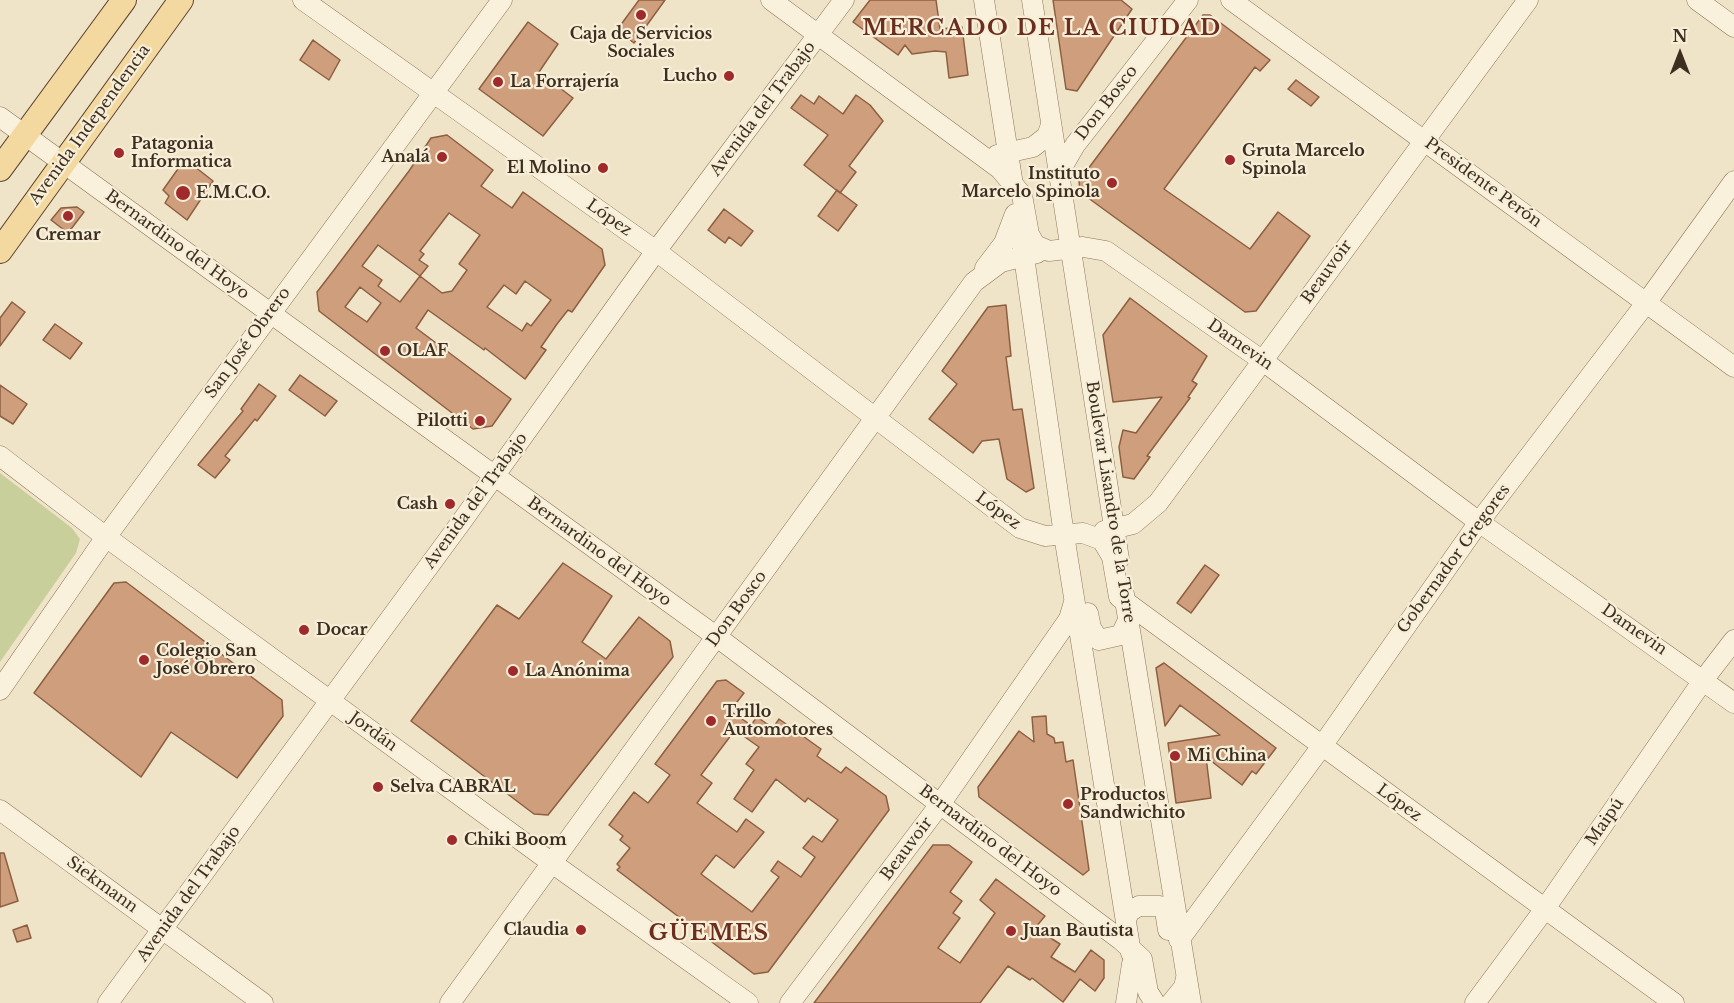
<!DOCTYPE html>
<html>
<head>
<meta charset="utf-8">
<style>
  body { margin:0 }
  #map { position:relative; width:1734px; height:1003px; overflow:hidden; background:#f0e4c8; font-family:"Libre Baskerville",serif }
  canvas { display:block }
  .north { position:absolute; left:1650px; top:24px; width:60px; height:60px; -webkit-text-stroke:4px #f7eed8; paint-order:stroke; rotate:0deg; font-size:16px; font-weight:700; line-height:24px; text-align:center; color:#3d2e20 }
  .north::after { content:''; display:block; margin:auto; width:21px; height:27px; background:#3d2e20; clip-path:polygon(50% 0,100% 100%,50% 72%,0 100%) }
</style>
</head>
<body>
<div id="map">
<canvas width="1734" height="1003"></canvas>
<div class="north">N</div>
</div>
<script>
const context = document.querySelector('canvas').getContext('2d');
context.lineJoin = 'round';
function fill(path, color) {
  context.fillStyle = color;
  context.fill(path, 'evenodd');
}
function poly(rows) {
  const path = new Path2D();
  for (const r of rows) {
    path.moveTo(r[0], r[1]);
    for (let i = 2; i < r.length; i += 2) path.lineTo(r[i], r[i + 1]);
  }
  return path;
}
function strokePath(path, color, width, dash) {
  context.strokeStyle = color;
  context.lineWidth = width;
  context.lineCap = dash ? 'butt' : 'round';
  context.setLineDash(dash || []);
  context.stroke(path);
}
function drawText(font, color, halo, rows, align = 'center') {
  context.font = font + ' "Libre Baskerville",serif';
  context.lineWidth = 4.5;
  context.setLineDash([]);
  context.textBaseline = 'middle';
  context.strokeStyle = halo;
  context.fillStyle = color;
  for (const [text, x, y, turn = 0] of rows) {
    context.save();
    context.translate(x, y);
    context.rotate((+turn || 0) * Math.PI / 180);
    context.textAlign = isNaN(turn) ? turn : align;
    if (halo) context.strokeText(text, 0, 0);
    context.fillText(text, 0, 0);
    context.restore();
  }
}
fill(poly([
  [0,473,72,528,80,539,76,553,0,662]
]), '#c9cf9b');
const building = poly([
  [639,0,665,0,634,43,617,30,639,0],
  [870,0,936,0,940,29,962,27,968,75,949,78,946,52,935,51,912,54,905,45,898,55,853,22,870,0],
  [1053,0,1121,0,1132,9,1077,91,1066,89,1053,0],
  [1203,15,1210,15,1270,60,1260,71,1255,67,1164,189,1250,249,1278,212,1310,236,1256,311,1245,312,1080,192,1079,181,1203,15],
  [528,22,558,44,539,72,573,98,543,136,479,89,528,22],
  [313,40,340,60,329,80,300,60,313,40],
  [1296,80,1319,97,1311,106,1288,89,1296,80],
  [801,95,814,104,819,96,843,114,856,95,870,105,883,121,849,166,856,172,840,193,804,165,828,135,791,108,801,95],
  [447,135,493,170,481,186,512,208,523,192,602,249,605,265,572,312,568,310,557,324,541,347,546,350,525,379,485,348,484,350,428,310,416,328,511,399,492,426,473,429,319,311,317,292,334,270,409,171,431,138,447,135],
  [449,213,480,235,459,264,467,270,452,291,442,293,420,276,428,266,419,260,424,254,420,251,449,213],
  [378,245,420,276,400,302,378,286,382,280,362,266,378,245],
  [525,281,551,300,531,326,527,323,522,331,487,307,504,285,516,294,525,281],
  [360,287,381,303,367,322,345,307,360,287],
  [185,159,213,181,187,220,165,203,169,196,163,190,185,159],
  [837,190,857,205,838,231,818,216,837,190],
  [77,207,84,212,68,233,51,220,61,208,77,207],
  [724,209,753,231,741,246,729,237,725,243,708,230,724,209],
  [1130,298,1207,356,1192,381,1197,384,1188,397,1190,398,1147,456,1150,457,1134,479,1123,477,1119,447,1123,430,1136,433,1162,397,1113,402,1103,335,1130,298],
  [12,302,25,312,0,346,0,318,12,302],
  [1006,305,1011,356,1006,357,1013,410,1022,409,1034,488,1026,492,1007,479,999,439,982,441,973,453,929,419,957,384,942,371,988,307,1006,305],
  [55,324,82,343,70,359,43,340,55,324],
  [300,375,337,401,325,416,289,390,300,375],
  [259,384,276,396,257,421,255,419,225,456,230,460,215,478,198,465,243,411,241,409,259,384],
  [0,385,27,404,13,424,0,416,0,385],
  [563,563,612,596,582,642,606,659,639,617,670,641,673,657,548,815,534,814,411,721,497,605,519,619,563,563],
  [1205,565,1219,575,1191,613,1177,603,1205,565],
  [126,582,282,700,283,716,237,778,171,732,141,777,34,693,114,583,126,582],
  [1164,663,1276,748,1256,774,1252,771,1242,785,1206,757,1211,798,1176,803,1168,743,1220,735,1180,705,1165,726,1156,668,1164,663],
  [726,680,744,693,730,711,751,725,757,717,773,728,779,719,821,749,817,756,841,773,846,767,886,796,889,810,768,972,754,974,617,870,620,867,617,864,630,848,620,840,623,836,609,825,634,792,648,803,670,775,655,764,717,681,726,680],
  [735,730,759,747,746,764,754,770,734,799,752,812,776,779,805,802,808,798,838,820,822,842,813,836,803,848,815,857,801,877,778,861,771,871,779,877,752,912,701,874,716,855,734,868,764,832,746,819,737,832,697,803,712,783,701,775,735,730],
  [1046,716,1047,734,1054,738,1055,743,1063,742,1066,762,1073,760,1089,870,1083,875,979,797,978,787,1019,731,1034,742,1032,717,1046,716],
  [933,845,949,845,972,862,950,892,962,901,953,913,960,918,938,948,960,963,995,913,980,900,996,879,1045,916,1035,928,1060,944,1051,957,1075,972,1091,950,1104,960,1104,978,1095,991,1080,979,1063,1002,1032,978,1030,980,1008,966,980,1003,814,1003,933,845],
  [0,853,4,853,18,901,0,907,0,853],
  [27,925,31,938,17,942,13,930,27,925]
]);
fill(building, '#cf9f7d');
strokePath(building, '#8d5f41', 1.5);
const minor = poly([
  [303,0,656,251,1020,528,1045,536,1083,533,1102,540,1112,557,1119,597,1674,1003],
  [771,0,1000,169,1022,195,1029,234,1035,245,1049,251,1083,247,1106,251,1263,361,1479,522,1734,703],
  [984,0,1013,185],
  [1032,0,1119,559],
  [1231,0,1734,367],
  [1697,0,1734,27],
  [0,117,717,637,1121,940,1142,959,1148,992,1155,1003],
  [997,155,1033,147,1047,136,1051,125],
  [1061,178,1064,164,1075,145,1188,0],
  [1020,229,1064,535,1131,953],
  [985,268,1004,243,1015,214],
  [0,456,106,537,552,863,748,1003],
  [1104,531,1133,524,1158,503,1528,0],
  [1124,594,1191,1003],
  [1088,613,1091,628,1099,640,1121,635,1128,620],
  [0,690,106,537,502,0],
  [0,810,263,1003],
  [1126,920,1129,912,1139,906,1160,906,1165,911,1168,930],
  [1179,940,1322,746,1479,522,1646,303,1734,181],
  [108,1003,462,521,656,251,844,0],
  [450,1003,974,282,1001,262,1037,253],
  [790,1003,941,803,1069,619,1074,602],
  [1126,1003,1132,964],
  [1171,1003,1184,987,1186,978],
  [1475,1003,1544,910,1704,679,1734,640]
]);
const major = poly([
  [0,169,124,0],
  [0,251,181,0]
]);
strokePath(minor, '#8d765c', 21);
strokePath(major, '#5b4430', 26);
strokePath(minor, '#faf1dc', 20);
strokePath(major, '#f3d9a0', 24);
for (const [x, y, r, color] of [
  [641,15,6,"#9e2a2b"],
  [729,76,6,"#9e2a2b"],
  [498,82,6,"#9e2a2b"],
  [119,153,6,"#9e2a2b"],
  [442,157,6,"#9e2a2b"],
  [1230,160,6,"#9e2a2b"],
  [603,168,6,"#9e2a2b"],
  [1112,183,6,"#9e2a2b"],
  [183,193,8,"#9e2a2b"],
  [68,216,6,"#9e2a2b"],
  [385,351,6,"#9e2a2b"],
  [480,421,6,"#9e2a2b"],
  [450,504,6,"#9e2a2b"],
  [304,630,6,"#9e2a2b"],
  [144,660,6,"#9e2a2b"],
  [513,671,6,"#9e2a2b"],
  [711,721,6,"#9e2a2b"],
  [1175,756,6,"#9e2a2b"],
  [378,787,6,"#9e2a2b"],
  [1068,804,6,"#9e2a2b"],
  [452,840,6,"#9e2a2b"],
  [581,930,6,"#9e2a2b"],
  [1011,931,6,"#9e2a2b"]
]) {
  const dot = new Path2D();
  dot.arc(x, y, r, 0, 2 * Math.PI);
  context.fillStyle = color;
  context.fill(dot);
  strokePath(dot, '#f7eed8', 2);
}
drawText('bold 16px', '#3d2e20', '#f7eed8', [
  ["Caja de Servicios",641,34,"center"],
  ["Sociales",641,52,"center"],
  ["Lucho",717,76,"right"],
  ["La Forrajería",510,82],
  ["Patagonia",131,144],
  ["Informatica",131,162],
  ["Gruta Marcelo",1242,151],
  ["Spinola",1242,169],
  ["Analá",430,157,"right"],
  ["El Molino",591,168,"right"],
  ["Instituto",1100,174,"right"],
  ["Marcelo Spinola",1100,192,"right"],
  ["E.M.C.O.",196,193],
  ["Cremar",68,235,"center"],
  ["OLAF",397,351],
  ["Pilotti",468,421,"right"],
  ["Cash",438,504,"right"],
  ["Docar",316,630],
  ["Colegio San",156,651],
  ["José Obrero",156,669],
  ["La Anónima",525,671],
  ["Trillo",723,712],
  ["Automotores",723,730],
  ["Mi China",1187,756],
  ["Selva CABRAL",390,787],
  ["Productos",1080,795],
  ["Sandwichito",1080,813],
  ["Chiki Boom",464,840],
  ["Claudia",569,930,"right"],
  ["Juan Bautista",1023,931]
], 'left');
drawText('16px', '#3d2e20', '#f7eed8', [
  ["Don Bosco",1107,103,-52],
  ["Avenida del Trabajo",763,109,-53],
  ["Avenida Independencia",90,125,-54],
  ["Presidente Perón",1483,183,36],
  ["López",609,218,35],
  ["Bernardino del Hoyo",177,245,36],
  ["Beauvoir",1327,272,-54],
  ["San José Obrero",248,343,-54],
  ["Damevin",1240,345,35],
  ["Avenida del Trabajo",476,501,-54],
  ["Boulevar Lisandro de la Torre",1110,502,81],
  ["López",998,511,36],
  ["Bernardino del Hoyo",599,552,36],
  ["Gobernador Gregores",1454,559,-54],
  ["Don Bosco",737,609,-54],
  ["Damevin",1634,630,35],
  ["Jordán",373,732,36],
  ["López",1399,803,36],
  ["Maipú",1605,822,-55],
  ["Bernardino del Hoyo",990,841,37],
  ["Beauvoir",907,849,-53],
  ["Siekmann",102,885,36],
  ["Avenida del Trabajo",189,894,-54]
]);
context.letterSpacing = '1.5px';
drawText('bold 22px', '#6b2e1e', '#f7eed8', [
  ["MERCADO DE LA CIUDAD",1042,29],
  ["GÜEMES",709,934]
]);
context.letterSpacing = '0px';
</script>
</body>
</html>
